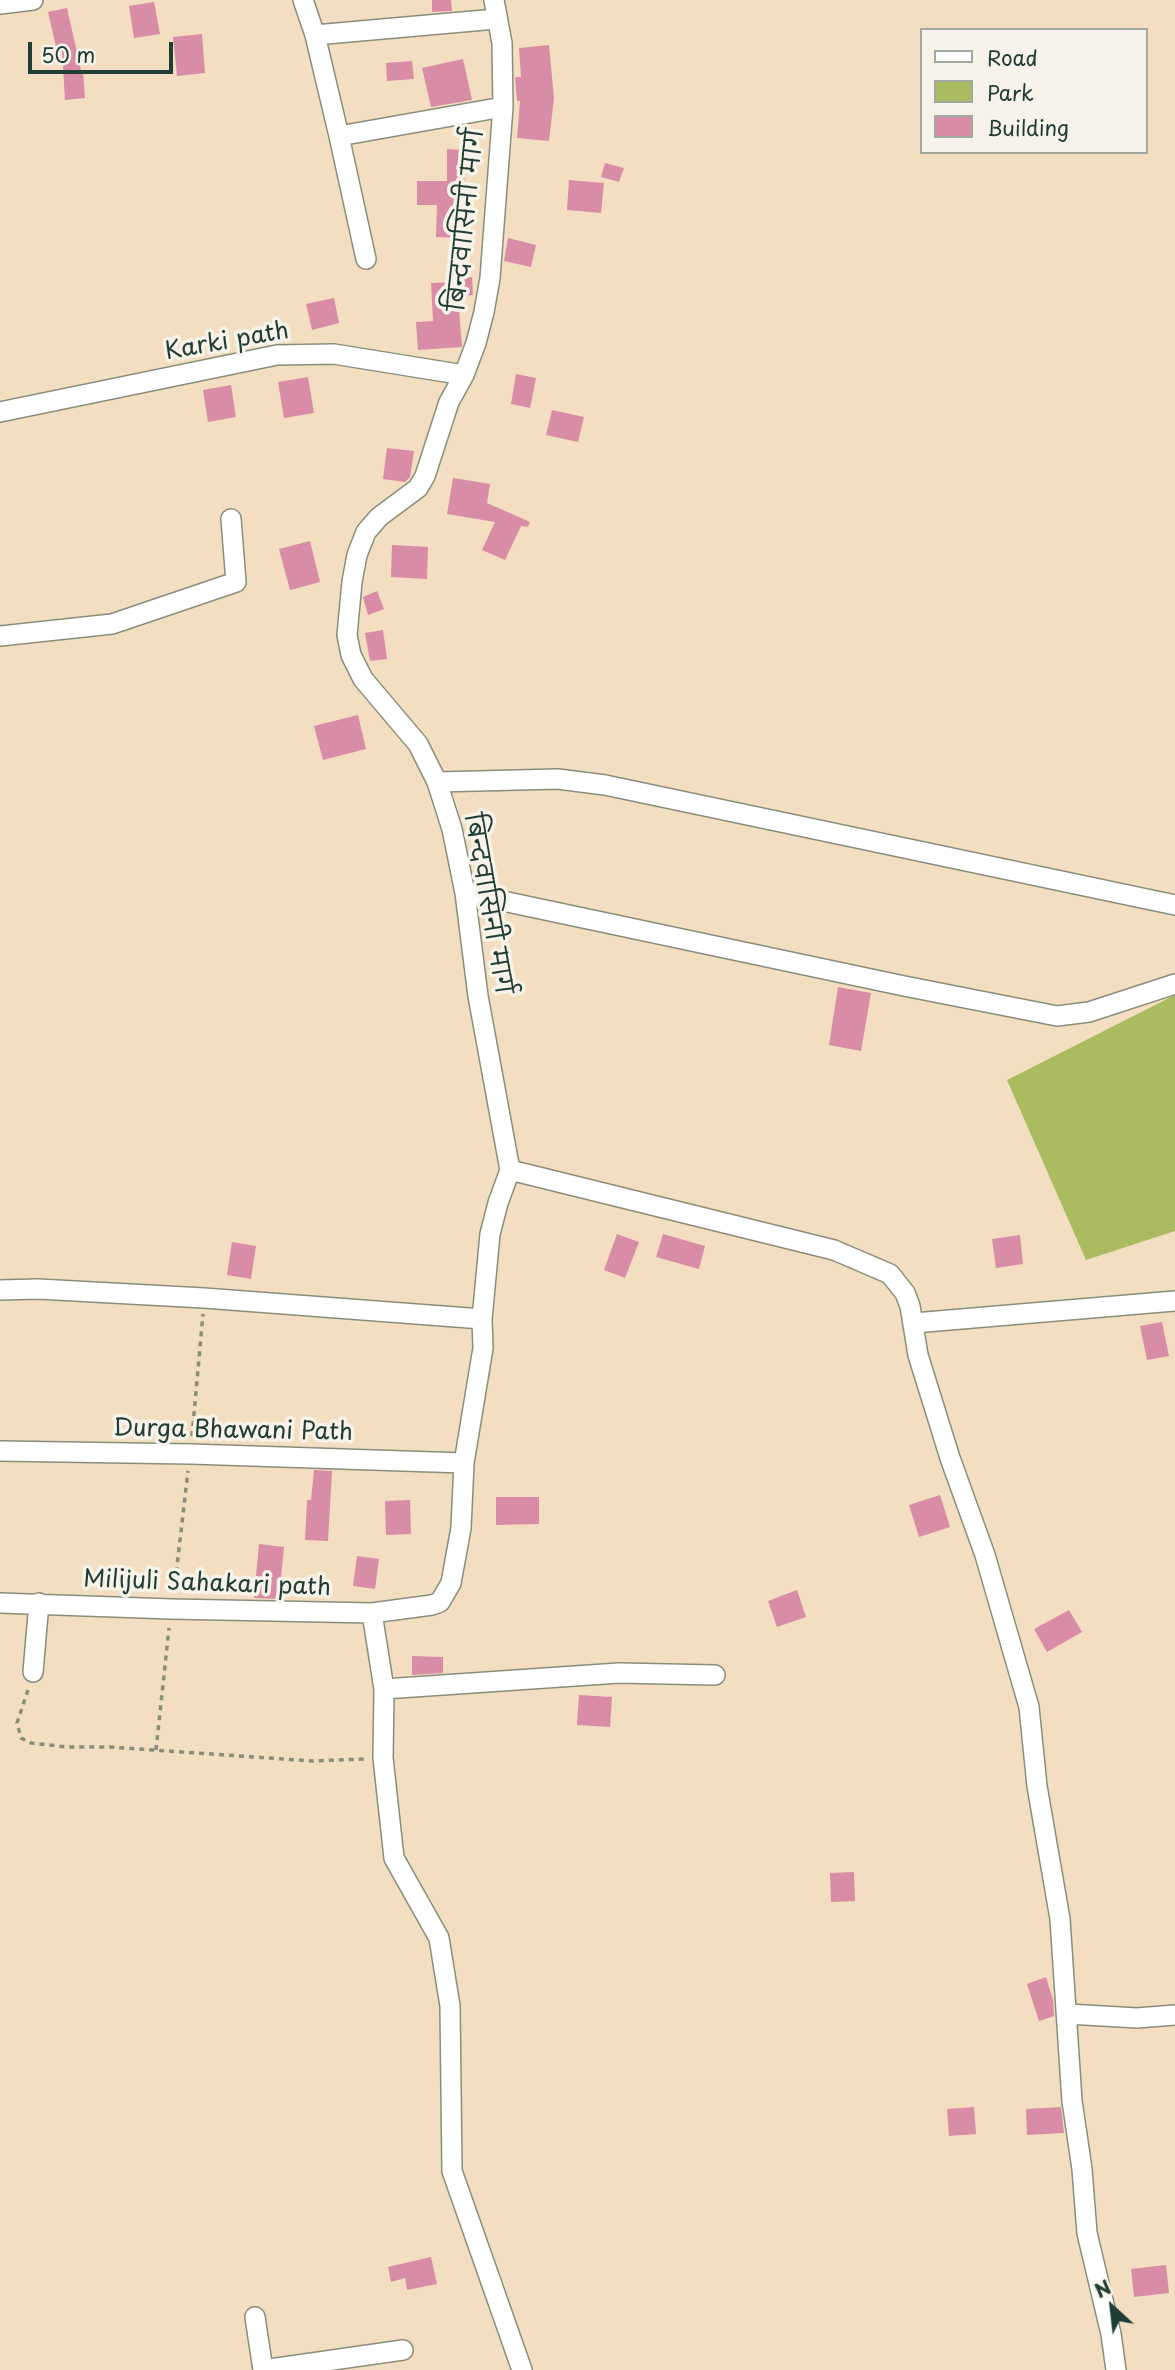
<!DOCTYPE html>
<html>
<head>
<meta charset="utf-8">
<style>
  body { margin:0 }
  #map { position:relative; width:1175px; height:2370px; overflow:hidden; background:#f3dec1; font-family:"Playpen Sans",sans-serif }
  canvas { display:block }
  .legend { position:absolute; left:920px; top:28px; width:228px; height:126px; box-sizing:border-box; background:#f7f3e8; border:2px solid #a1aaa0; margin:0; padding:9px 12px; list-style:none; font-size:21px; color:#1f3d34 }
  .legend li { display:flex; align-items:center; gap:14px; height:35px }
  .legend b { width:35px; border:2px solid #a1aaa0 }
  .north { position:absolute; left:1077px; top:2272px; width:70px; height:70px; -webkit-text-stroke:5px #f7f3e8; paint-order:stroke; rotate:333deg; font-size:19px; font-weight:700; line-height:28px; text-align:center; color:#1f3d34 }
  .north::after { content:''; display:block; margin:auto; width:24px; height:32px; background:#1f3d34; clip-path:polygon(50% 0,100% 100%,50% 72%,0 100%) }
  .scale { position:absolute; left:28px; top:42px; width:145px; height:32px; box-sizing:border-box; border:4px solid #1f3d34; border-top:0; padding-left:9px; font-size:21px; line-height:24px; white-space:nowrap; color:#1f3d34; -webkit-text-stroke:5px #f7f3e8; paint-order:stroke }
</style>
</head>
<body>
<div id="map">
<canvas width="1175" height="2370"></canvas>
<ul class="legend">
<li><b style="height:9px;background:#fff"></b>Road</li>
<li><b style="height:19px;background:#abbc60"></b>Park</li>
<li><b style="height:19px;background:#d98ca5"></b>Building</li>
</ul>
<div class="north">N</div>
<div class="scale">50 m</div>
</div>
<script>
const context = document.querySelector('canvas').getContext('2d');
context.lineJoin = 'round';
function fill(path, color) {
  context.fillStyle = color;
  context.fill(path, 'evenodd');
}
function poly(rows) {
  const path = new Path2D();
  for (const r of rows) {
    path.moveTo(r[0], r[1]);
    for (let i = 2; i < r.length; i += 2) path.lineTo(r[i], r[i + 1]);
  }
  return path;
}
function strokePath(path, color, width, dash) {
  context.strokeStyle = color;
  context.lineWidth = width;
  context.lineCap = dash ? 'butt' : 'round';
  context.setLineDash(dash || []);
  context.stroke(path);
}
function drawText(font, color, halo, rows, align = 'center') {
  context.font = font + ' "Playpen Sans","Playpen Sans Deva",sans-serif';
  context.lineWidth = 7;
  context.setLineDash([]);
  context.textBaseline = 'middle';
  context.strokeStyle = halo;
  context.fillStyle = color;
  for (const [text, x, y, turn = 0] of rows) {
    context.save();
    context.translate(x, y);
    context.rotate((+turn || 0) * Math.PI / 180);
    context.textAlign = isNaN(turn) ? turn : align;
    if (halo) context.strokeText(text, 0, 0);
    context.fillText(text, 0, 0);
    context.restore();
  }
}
fill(poly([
  [1175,995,1175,1231,1086,1260,1007,1080]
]), '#abbc60');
fill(poly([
  [432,0,451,0,452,11,432,12],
  [154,2,160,34,134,38,129,6],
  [67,8,81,70,83,70,85,98,65,100,62,50,57,51,48,12],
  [202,34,205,73,177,76,173,37],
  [549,45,554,98,549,141,517,138,520,101,517,101,515,77,521,77,519,48],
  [463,59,472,100,431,107,422,68],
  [412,61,414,79,387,81,386,63],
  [447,149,465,150,463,238,436,237,437,205,417,205,417,181,447,181],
  [605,163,624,168,619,182,601,177],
  [569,180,604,183,601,213,567,210],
  [508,238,536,245,531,267,504,261],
  [472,277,473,295,458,296,462,347,418,350,416,322,433,321,431,283,453,282,453,279],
  [334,298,339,323,312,330,306,304],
  [516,374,536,378,530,408,511,404],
  [308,377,314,413,284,418,278,382],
  [231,385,236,417,208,422,203,390],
  [552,410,584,417,578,442,546,435],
  [387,448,414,451,410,477,405,482,383,479],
  [453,478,490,484,487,503,530,522,528,527,521,526,505,560,482,550,495,522,447,514],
  [310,541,320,582,290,590,279,549],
  [392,545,428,547,427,579,391,577],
  [377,591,384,609,368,615,363,597],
  [383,630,387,659,370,661,365,633],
  [358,715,366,749,323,760,314,726],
  [838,987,871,993,861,1051,829,1045],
  [617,1234,639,1242,625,1278,604,1270],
  [663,1234,705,1246,699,1269,656,1257],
  [1020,1235,1023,1264,996,1268,992,1239],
  [232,1242,256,1246,251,1279,227,1275],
  [1162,1322,1169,1356,1147,1360,1140,1326],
  [314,1470,332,1471,328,1541,305,1540,307,1500,311,1500],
  [940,1495,950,1527,919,1537,909,1505],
  [496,1497,539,1497,539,1524,496,1525],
  [410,1500,411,1534,386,1535,385,1501],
  [259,1544,284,1547,279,1599,254,1598],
  [357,1556,379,1559,375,1589,353,1586],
  [797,1590,806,1617,777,1627,768,1601],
  [1069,1610,1082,1632,1047,1652,1034,1629],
  [412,1656,443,1657,443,1673,412,1675],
  [579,1695,612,1697,610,1727,577,1725],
  [854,1872,855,1901,831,1902,830,1873],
  [1046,1977,1053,2000,1054,2016,1039,2021,1027,1984],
  [974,2107,976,2134,949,2136,947,2109],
  [1061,2107,1064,2133,1027,2135,1026,2109],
  [431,2257,437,2284,407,2290,405,2278,391,2282,388,2267],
  [1166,2265,1169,2293,1134,2297,1131,2269]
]), '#d98ca5');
const minor = poly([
  [303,0,315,35,339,136,366,259],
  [494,0,502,43,503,107,490,278,484,312,476,343,464,375,449,402,425,476,418,488,379,517,366,532,357,555,352,582,347,635,351,655,363,679,418,744,437,782,452,829,465,893,478,996,510,1170],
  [0,4,33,0],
  [315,35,496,19],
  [339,136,503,107],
  [0,412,277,355,334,354,464,375],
  [0,636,112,624,236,582,231,519],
  [437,782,558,779,605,785,1175,905],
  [465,893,904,986,1057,1016,1089,1012,1175,984],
  [510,1170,834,1250,890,1274,905,1293,910,1306,918,1355,950,1458,985,1555,1029,1707,1037,1786,1060,1919,1072,2101,1082,2169,1087,2233,1111,2334,1116,2370],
  [0,1290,38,1289,204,1298,482,1319],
  [914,1323,1175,1301],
  [0,1451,191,1454,464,1463],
  [0,1603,171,1609,372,1613,432,1605,440,1602,451,1583,461,1528,464,1463,483,1348,482,1319,490,1234,498,1203,510,1170],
  [372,1613,384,1689,383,1758,394,1858,439,1938,450,2006,452,2171,522,2370],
  [33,1672,39,1603],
  [384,1689,619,1673,715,1675],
  [1068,2014,1137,2018,1175,2015],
  [255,2317,263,2370],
  [263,2370,403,2350]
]);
strokePath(minor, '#898e7a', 22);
strokePath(poly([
  [192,1436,203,1314],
  [174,1592,188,1471],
  [28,1690,17,1723,21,1738,31,1743,67,1747,110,1747,312,1761,364,1759],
  [156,1750,169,1628]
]), '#898e7a', 3.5, [5, 5]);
strokePath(minor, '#fff', 19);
drawText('24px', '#1f3d34', '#f7f3e8', [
  ["बिन्दवासिनी मार्ग",467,220,-84],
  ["Karki path",227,342,-10],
  ["बिन्दवासिनी मार्ग",487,904,80],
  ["Durga Bhawani Path",233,1431,1],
  ["Milijuli Sahakari path",207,1584,2]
]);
</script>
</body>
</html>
